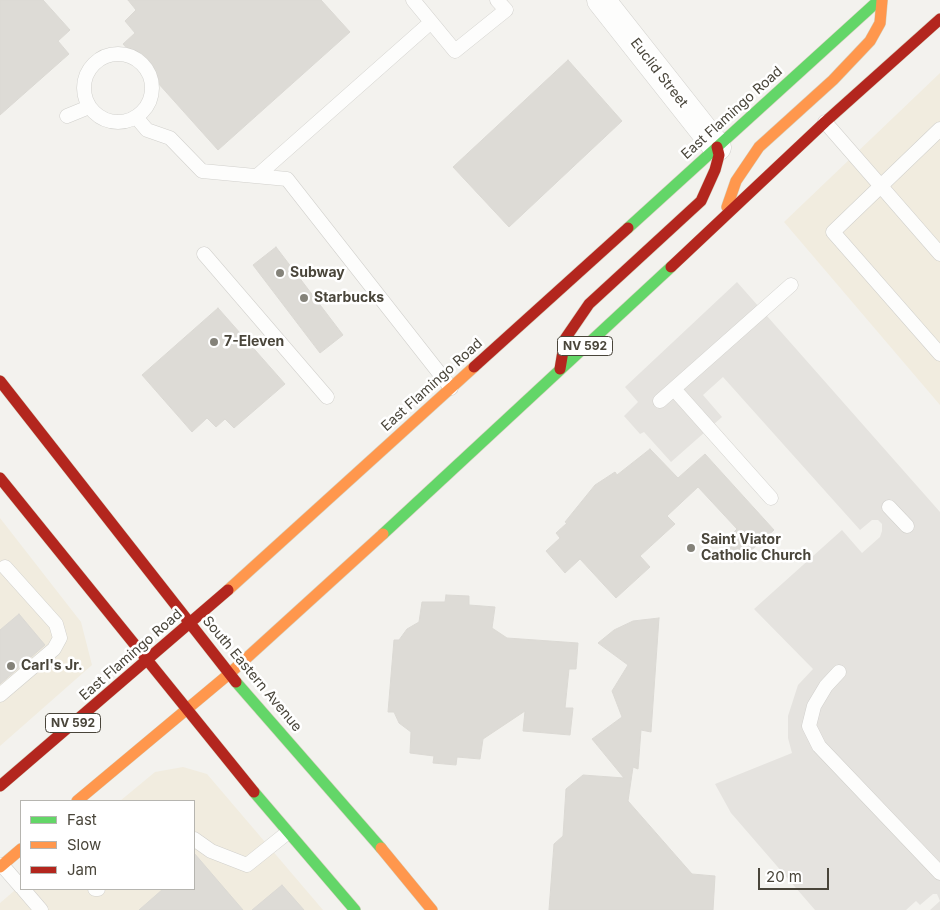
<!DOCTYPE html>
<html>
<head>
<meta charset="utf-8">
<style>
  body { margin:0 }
  #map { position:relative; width:940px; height:910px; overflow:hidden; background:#f3f2ee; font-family:Inter,sans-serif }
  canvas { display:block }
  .legend { position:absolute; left:20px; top:800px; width:175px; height:90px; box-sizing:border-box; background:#fff; border:1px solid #b6b5b0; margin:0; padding:6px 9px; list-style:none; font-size:15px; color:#49453a }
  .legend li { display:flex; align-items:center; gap:10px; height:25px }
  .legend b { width:25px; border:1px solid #b6b5b0 }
  .scale { position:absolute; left:758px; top:868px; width:71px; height:22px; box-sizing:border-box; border:2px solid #49453a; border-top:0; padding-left:6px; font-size:15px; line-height:18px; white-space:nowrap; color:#49453a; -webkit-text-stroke:4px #fff; paint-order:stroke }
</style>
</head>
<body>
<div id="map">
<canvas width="940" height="910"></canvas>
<ul class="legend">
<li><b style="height:6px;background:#63d668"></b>Fast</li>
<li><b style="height:6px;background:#ff974d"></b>Slow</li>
<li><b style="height:6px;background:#b3261e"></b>Jam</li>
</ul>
<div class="scale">20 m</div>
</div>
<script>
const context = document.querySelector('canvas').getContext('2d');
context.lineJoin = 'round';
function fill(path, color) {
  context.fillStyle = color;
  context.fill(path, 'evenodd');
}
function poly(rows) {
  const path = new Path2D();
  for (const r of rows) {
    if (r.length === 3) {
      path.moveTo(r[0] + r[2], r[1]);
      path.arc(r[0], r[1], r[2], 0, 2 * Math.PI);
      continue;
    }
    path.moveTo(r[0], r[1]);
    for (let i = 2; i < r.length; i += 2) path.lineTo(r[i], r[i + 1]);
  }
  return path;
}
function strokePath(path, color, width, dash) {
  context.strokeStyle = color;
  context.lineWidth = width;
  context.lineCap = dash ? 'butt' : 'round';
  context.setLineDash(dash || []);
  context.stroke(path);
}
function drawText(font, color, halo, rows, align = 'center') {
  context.font = font + ' Inter,sans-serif';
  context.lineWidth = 5;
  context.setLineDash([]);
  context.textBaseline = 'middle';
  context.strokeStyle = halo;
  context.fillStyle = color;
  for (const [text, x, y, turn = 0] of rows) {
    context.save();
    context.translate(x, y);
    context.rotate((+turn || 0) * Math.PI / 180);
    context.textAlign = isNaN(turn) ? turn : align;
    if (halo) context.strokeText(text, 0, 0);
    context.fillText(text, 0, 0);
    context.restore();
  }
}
fill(poly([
  [940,73,940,405,784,222],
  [0,518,81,622,92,665,0,746],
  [183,767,207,774,323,910,0,910,0,903,21,885,21,889,194,889,194,801,120,801,155,772]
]), '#f1ecdf');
fill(poly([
  [737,282,940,512,940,910,930,910,940,901,937,894,933,894,920,905,916,901,906,910,815,910,731,813,715,784,792,753,788,738,788,716,798,685,813,669,754,609,842,530,862,553,880,537,882,531,882,524,878,520,872,520,860,530,723,377,703,395,722,417,671,462,644,432,640,434,624,416,638,402,625,387]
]), '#e5e3df');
const building = poly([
  [0,0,43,0,70,30,58,41,69,54,0,115,0,0],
  [128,0,321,0,350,32,218,150,123,44,135,33,125,21,136,10,128,0],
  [568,60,622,121,509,227,453,167,568,60],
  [276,247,343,335,320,353,253,265,276,247],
  [218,308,285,384,234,428,225,419,216,427,207,418,192,432,142,375,218,308],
  [650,449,678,478,705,454,774,530,739,561,723,543,737,529,698,487,667,516,675,524,640,556,650,567,616,598,580,559,565,573,546,551,560,538,556,533,567,523,565,522,595,485,615,472,617,475,650,449],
  [446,595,469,596,469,605,495,607,492,628,507,638,578,643,576,669,569,669,565,708,573,708,570,735,523,731,525,711,483,739,480,759,457,757,456,765,433,763,434,756,410,753,411,732,399,723,394,712,388,712,394,640,399,640,407,629,419,622,422,602,445,602,446,595],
  [19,614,45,645,0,684,0,630,19,614],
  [659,618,651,732,641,730,638,769,633,767,628,801,692,874,715,876,713,910,549,910,554,844,563,836,566,789,583,775,624,778,592,739,622,717,612,691,628,665,598,643,614,630,633,621,659,618],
  [194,853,243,910,139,910,163,889,194,889,194,853],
  [282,885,304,910,252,910,282,885]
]);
fill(building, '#dddbd6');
strokePath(building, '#dbd9d4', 1);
const lane = poly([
  [413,0,455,51,506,10,497,0],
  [118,88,34],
  [67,116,89,107],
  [136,117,147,130,170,138,202,171,287,179,451,388],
  [825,122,940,254],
  [940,129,833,232,940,354],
  [257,176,430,23],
  [204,254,327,397],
  [674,389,771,498],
  [660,401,791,285],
  [889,507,907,526],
  [839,672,826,686,814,706,809,726,819,746,940,873],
  [0,695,54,649,60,638,56,624,5,567],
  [194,839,211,851,247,865,287,833],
  [2,865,21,887],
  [23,889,41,910],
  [95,889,98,889]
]);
const street = poly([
  [601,0,717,147]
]);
const fast = poly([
  [628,228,879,0],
  [383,534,671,267],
  [236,682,381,848],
  [254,792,355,910]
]);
const slow = poly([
  [727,207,736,181,759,147,833,80,870,41,880,23,882,0],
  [228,590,474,367],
  [77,801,229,674,383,534],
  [381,848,432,910],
  [0,867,21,849]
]);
const jam = poly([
  [671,267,825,122,940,19],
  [474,367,628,228],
  [560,369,565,339,589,304,701,201,715,170,719,155,717,147],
  [0,381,236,682],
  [0,478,254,792],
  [0,786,228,590]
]);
strokePath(lane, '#d1d0cc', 15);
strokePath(street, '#d1d0cc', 29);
strokePath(fast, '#d4cfbc', 12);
strokePath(slow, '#d4cfbc', 12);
strokePath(jam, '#d4cfbc', 12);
strokePath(lane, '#fdfdfc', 14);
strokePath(street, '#fdfdfc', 28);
strokePath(fast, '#63d668', 11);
strokePath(slow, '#ff974d', 11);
strokePath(jam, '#b3261e', 11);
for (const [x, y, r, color] of [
  [280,273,5,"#848279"],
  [304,298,5,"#848279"],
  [214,342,5,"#848279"],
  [691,548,5,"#848279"],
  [11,666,5,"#848279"]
]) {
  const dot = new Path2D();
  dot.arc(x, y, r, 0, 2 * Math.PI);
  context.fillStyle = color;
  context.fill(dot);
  strokePath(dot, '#fff', 2);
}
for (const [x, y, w] of [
  [585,346,55],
  [73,723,55]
]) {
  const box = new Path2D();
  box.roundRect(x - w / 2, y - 9.5, w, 19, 4);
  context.fillStyle = '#fff';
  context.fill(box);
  strokePath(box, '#49453a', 1);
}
drawText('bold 12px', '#49453a', null, [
  ["NV 592",585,346],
  ["NV 592",73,723]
]);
drawText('14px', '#49453a', '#fff', [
  ["Euclid Street",659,73,52],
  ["East Flamingo Road",732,113,-42],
  ["East Flamingo Road",432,385,-42],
  ["East Flamingo Road",131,655,-41],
  ["South Eastern Avenue",252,674,50]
]);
drawText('bold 14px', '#49453a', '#fff', [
  ["Subway",290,273],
  ["Starbucks",314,298],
  ["7-Eleven",224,342],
  ["Saint Viator",701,540],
  ["Catholic Church",701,556],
  ["Carl's Jr.",21,666]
], 'left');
</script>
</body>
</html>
